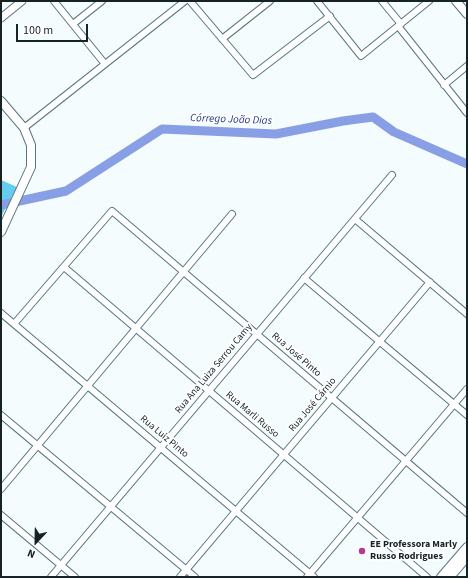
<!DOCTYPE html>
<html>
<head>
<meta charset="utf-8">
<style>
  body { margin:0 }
  #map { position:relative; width:468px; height:578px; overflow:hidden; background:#f5fcfe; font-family:"Source Sans 3",sans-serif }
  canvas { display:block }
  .frame { position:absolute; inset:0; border:2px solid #152226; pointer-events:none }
  .north { position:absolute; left:16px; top:522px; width:40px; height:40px; -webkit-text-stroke:3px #fff; paint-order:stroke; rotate:202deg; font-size:11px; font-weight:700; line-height:16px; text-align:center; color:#152226 }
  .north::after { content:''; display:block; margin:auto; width:14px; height:18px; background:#152226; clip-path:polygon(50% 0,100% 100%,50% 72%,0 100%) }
  .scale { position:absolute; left:16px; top:24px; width:72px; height:18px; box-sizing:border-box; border:2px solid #152226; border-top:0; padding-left:5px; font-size:12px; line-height:14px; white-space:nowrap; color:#152226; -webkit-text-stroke:3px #fff; paint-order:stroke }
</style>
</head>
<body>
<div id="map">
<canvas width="468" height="578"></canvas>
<div class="frame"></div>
<div class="north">N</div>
<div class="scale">100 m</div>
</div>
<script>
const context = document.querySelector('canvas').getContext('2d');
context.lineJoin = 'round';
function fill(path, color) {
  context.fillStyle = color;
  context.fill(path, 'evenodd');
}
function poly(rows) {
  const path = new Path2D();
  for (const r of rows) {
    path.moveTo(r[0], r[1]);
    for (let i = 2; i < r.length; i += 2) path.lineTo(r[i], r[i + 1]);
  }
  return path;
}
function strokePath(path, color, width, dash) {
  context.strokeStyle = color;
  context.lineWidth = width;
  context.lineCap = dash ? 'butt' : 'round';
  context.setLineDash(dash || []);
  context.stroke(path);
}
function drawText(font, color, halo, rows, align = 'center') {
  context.font = font + ' "Source Sans 3",sans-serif';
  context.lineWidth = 3.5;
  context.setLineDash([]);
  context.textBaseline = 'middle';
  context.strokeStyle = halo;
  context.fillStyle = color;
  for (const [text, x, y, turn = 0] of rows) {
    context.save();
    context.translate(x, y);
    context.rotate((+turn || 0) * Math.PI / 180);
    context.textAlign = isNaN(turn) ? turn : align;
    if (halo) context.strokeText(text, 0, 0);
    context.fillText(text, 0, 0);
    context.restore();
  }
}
fill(poly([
  [1,180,17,187,1,217]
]), '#65ceee');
strokePath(poly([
  [1,205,66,191,162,129,276,134,343,121,373,117,394,132,467,164]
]), '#889fe5', 9);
const minor = poly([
  [54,1,105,64],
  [190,1,253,75,330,16],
  [317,1,361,56,429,1],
  [382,1,401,24],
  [73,24,102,1],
  [398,26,467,113],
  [222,39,270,1],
  [444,85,467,66],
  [24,128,185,1],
  [355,219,467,314],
  [64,267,427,577],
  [304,278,467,415],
  [1,313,314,577],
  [14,324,112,211,467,513],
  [1,415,195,577],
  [1,489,232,214],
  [1,515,75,577],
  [51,577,392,175],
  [180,577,430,282],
  [307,577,467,389]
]);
const tertiary = poly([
  [1,18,22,1]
]);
const secondary = poly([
  [456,1,467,14],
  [1,101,24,128,31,145,31,167,1,232],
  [441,577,467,547],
  [450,577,467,557]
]);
strokePath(minor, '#577681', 8);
strokePath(tertiary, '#577681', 9);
strokePath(secondary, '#577681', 10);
strokePath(minor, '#fff', 6);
strokePath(tertiary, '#fff', 7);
strokePath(secondary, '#fff', 8);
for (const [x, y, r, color] of [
  [362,551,4,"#b53a8c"]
]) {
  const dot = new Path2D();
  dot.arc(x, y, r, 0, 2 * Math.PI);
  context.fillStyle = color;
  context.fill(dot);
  strokePath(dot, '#fff', 1.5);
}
drawText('10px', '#152226', '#fff', [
  ["Rua José Pinto",296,355,41],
  ["Rua Ana Luiza Serrou Camy",214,369,-50],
  ["Rua José Cárnio",313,405,-50],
  ["Rua Marli Russo",252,415,40],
  ["Rua Luiz Pinto",164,437,40]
]);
drawText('bold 10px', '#152226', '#fff', [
  ["EE Professora Marly",370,545],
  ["Russo Rodrigues",370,557]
], 'left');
drawText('italic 11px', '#273788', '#fff', [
  ["Córrego João Dias",231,120,2]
]);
</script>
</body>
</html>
